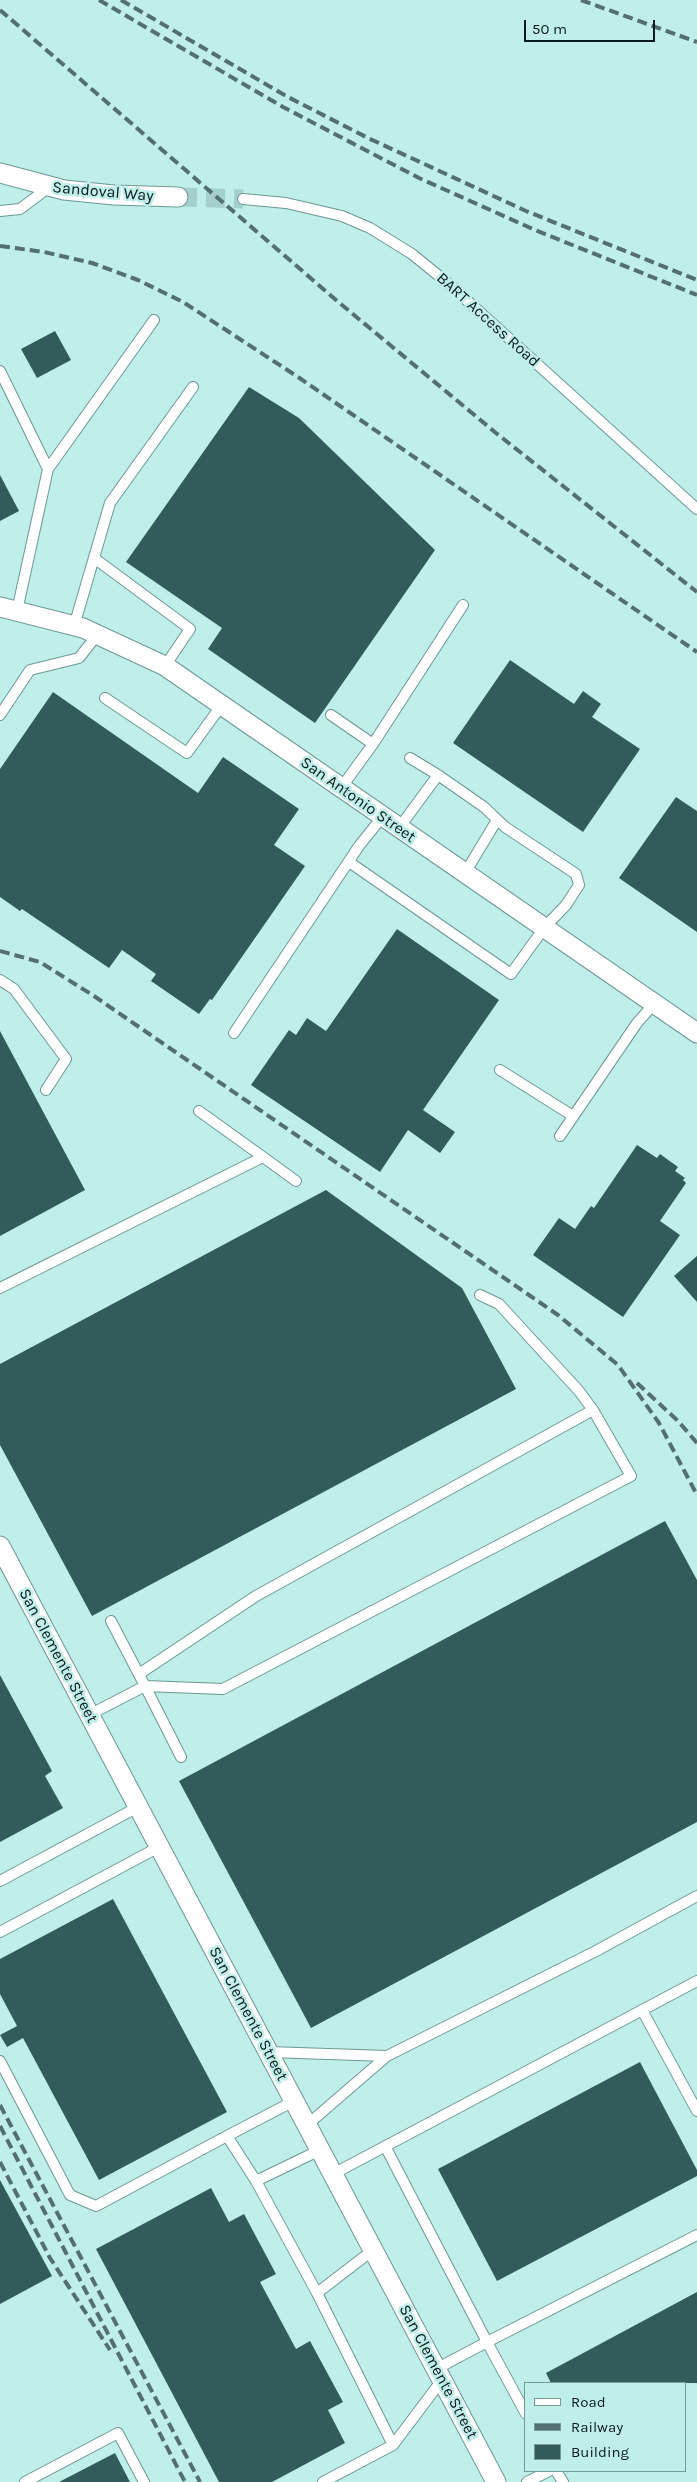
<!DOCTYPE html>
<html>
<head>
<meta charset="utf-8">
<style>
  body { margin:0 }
  #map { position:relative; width:697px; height:2482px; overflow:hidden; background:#c0efea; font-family:Karla,sans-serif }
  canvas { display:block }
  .legend { position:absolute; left:524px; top:2382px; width:162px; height:90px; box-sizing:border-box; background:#c0efea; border:1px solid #769a96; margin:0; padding:6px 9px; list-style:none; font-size:15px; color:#081a19 }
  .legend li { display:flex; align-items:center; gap:10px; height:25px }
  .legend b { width:25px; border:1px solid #769a96 }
  .scale { position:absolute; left:524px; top:20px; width:131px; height:22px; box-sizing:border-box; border:2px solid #081a19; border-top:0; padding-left:6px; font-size:15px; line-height:18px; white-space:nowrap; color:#081a19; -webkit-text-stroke:4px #c0efea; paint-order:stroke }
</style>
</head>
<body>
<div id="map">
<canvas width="697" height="2482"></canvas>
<ul class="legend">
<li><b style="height:6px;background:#fff"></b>Road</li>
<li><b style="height:6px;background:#53706e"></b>Railway</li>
<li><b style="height:14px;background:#315c59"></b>Building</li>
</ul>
<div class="scale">50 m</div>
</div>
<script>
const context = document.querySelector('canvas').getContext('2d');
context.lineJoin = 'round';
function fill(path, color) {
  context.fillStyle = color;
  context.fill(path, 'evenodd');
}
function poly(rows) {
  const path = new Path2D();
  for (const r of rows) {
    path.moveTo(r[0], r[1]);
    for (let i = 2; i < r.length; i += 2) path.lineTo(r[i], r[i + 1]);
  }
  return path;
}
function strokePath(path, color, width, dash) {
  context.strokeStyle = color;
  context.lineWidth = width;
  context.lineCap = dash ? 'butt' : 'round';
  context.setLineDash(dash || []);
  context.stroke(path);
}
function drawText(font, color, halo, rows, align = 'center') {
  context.font = font + ' Karla,sans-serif';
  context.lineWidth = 5;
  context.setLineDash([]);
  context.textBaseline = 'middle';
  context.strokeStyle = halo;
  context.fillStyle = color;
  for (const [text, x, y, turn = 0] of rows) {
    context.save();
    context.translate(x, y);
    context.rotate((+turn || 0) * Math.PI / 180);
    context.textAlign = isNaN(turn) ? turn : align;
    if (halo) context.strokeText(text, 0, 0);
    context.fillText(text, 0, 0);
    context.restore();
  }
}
fill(poly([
  [55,331,71,360,37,378,21,349],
  [249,387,299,418,435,550,315,723,208,649,222,628,126,562],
  [0,475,19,511,0,521],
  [510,660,574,704,583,691,601,704,592,717,640,749,583,832,453,743],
  [53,692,198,793,223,757,299,809,274,845,305,866,212,1000,210,999,199,1014,151,981,156,974,122,950,109,968,22,909,20,911,0,897,0,769],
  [676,797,697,811,697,932,619,878],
  [397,929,499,1000,423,1110,455,1132,440,1153,408,1130,380,1172,251,1085,289,1030,296,1035,307,1018,326,1031],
  [0,1031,85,1190,0,1236],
  [637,1145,657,1158,660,1154,678,1167,675,1171,685,1178,683,1180,686,1183,660,1221,680,1235,623,1317,533,1255,559,1218,575,1229,591,1206,594,1208],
  [326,1190,462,1288,516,1389,92,1616,0,1445,0,1364],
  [697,1256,697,1302,674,1276],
  [665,1521,697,1580,697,1822,311,2028,179,1781],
  [0,1675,52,1771,45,1776,63,1808,0,1842],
  [113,1899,227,2112,99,2180,23,2038,7,2047,0,2035,17,2026,0,1994,0,1959],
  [640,2062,697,2170,697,2176,497,2281,438,2169],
  [0,2180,52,2276,0,2304],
  [211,2188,229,2222,244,2214,276,2274,260,2282,296,2349,310,2341,343,2402,328,2410,345,2443,272,2482,219,2482,96,2249],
  [697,2292,697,2383,551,2383,546,2373],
  [115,2453,130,2482,59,2482]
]), '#315c59');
strokePath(poly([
  [178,197,243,199]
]), '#a4cfcb', 19, [19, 9]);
const service = poly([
  [243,199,286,203,342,216,370,228,412,254,450,285,697,509],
  [0,211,20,209,48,188],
  [0,371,48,469],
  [94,558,190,629,165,666],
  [17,611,48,469,154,320],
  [74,626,110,503,193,387],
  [105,698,187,753,221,706],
  [0,715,30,670,79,658,97,635],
  [331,715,373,744,341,788],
  [373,744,463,605],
  [410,758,438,775],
  [349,862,511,974,544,928,566,905,579,885,576,874,505,827,484,807,438,775,399,828],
  [465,873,497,820],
  [0,980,14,989,66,1059,46,1090],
  [234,1033,359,846,383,816],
  [500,1070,573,1116],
  [560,1136,637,1023,654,1004],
  [263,1157,296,1181],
  [0,1288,263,1157,199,1111],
  [480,1295,499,1304,579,1391,593,1410],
  [139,1674,256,1596,593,1410,631,1476,223,1689,145,1686,181,1757],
  [89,1715,145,1686,111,1621],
  [0,1881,138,1807],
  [0,1932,159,1847],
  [642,2010,697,2111],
  [269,2052,387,2056],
  [0,2061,70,2195,96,2206,227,2136,256,2181],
  [307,2125,387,2056,596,1951,697,1896],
  [227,2136,294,2101],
  [385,2146,487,2342,697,2235],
  [333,2174,697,1981],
  [373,2250,317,2293,393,2445],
  [317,2293,256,2181,320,2150],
  [436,2369,487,2342,526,2414],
  [556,2471,563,2482],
  [25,2482,118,2433,144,2482],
  [323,2482,393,2445,442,2380],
  [527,2482,549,2471]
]);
const minor = poly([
  [0,173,64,190,114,195,178,197],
  [0,607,83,628,165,666,697,1033],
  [0,1546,496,2482]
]);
strokePath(service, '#6c9895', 12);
strokePath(minor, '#6c9895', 21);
strokePath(service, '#fff', 10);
strokePath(minor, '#fff', 19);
strokePath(poly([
  [99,0,283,107,419,178,535,230,697,295],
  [121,0,288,97,368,138,526,211,697,280],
  [581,0,697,42],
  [0,10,336,300,496,433,697,592],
  [0,246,44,252,92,263,138,280,183,302,298,377,697,652],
  [0,951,40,962,94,996,558,1315,618,1365,659,1423,697,1495],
  [637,1383,678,1421,697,1443],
  [0,2105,200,2482],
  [0,2126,185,2482],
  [0,2162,50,2258,110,2350]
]), '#53706e', 4, [10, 5]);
drawText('16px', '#081a19', '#c0efea', [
  ["Sandoval Way",103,192,5],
  ["BART Access Road",488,320,42],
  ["San Antonio Street",358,800,35],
  ["San Clemente Street",58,1656,62],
  ["San Clemente Street",248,2014,62],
  ["San Clemente Street",438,2372,62]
]);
</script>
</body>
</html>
